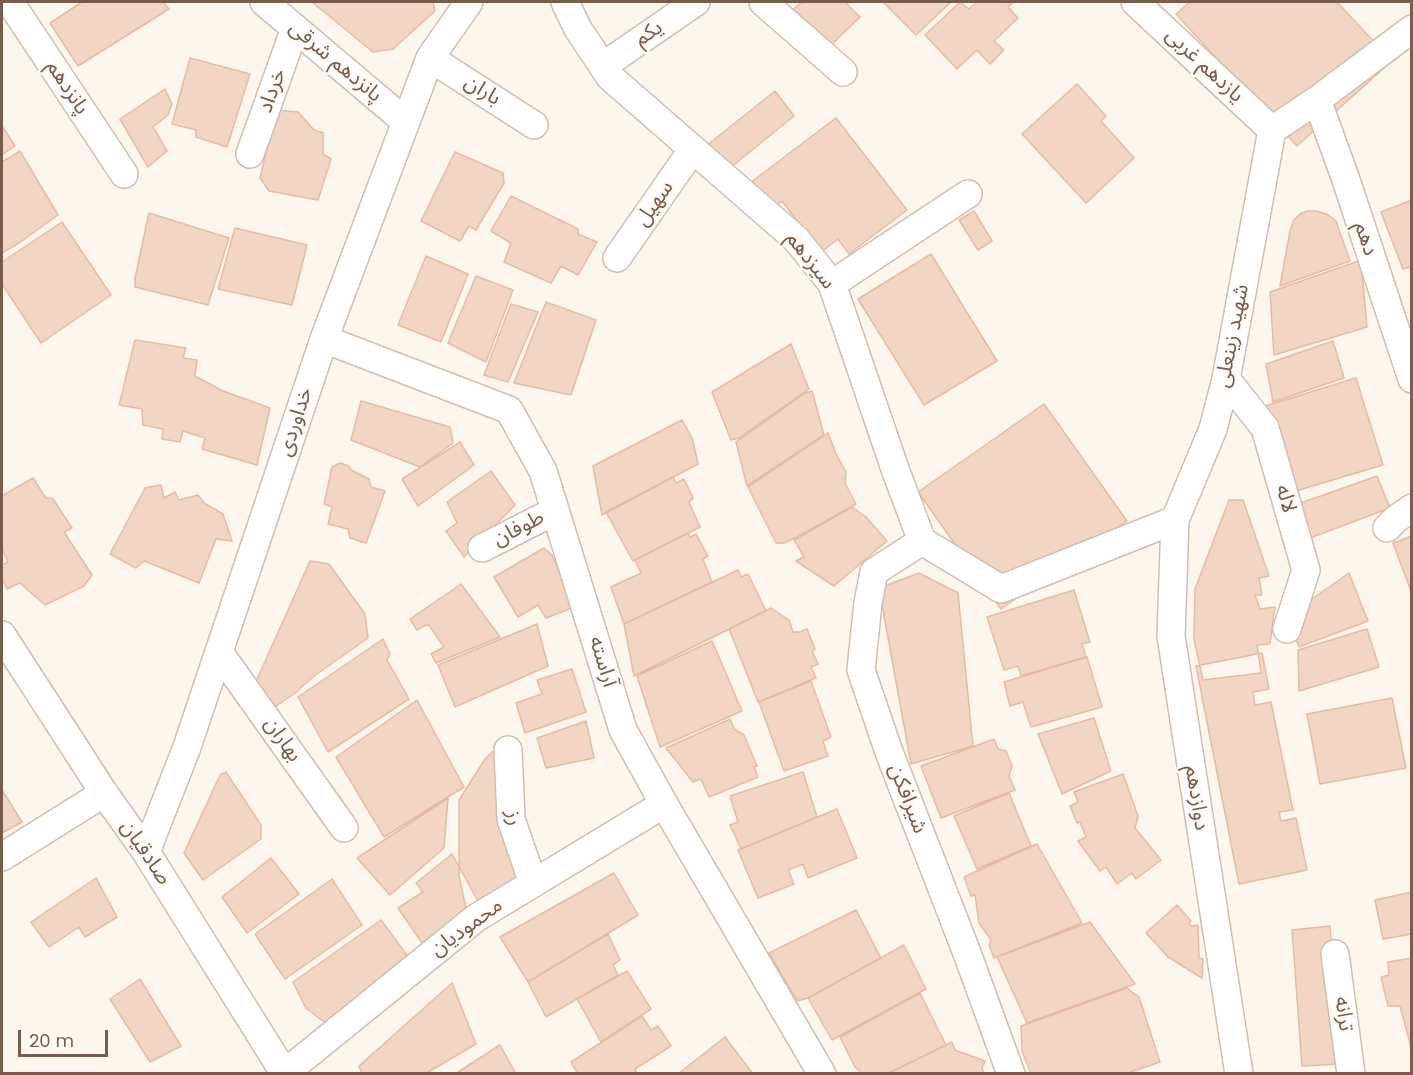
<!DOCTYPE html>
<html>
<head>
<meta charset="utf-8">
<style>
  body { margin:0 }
  #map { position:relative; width:1413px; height:1075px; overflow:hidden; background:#fdf6ec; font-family:Poppins,sans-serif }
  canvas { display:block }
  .frame { position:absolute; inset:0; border:3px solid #7a5c4d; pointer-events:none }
  .scale { position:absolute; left:18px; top:1030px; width:90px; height:27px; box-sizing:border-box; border:3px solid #7a5c4d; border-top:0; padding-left:8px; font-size:18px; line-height:21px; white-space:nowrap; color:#7a5c4d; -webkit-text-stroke:4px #fffaf3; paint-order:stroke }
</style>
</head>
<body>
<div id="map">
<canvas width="1413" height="1075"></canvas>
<div class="frame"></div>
<div class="scale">20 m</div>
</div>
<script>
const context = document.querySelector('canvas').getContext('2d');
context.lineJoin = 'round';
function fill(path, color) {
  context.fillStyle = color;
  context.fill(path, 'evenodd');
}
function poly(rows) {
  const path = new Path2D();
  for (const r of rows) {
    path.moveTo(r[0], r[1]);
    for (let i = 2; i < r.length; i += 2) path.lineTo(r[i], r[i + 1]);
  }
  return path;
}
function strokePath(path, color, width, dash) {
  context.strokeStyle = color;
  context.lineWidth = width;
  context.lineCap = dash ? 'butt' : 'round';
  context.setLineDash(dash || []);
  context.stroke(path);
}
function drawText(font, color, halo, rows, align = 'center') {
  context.font = font + ' Poppins,"Noto Sans Arabic",sans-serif';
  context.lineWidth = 4.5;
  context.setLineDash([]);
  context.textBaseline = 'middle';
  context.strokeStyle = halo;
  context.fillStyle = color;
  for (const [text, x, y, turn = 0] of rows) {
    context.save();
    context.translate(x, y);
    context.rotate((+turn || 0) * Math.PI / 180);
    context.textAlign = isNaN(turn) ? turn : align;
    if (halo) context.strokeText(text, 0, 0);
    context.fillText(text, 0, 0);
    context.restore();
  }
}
const building = poly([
  [82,2,163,2,169,9,78,66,50,23,82,2],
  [312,2,433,2,435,11,393,49,373,52,312,2],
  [802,2,845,2,860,17,825,51,789,13,802,2],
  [883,2,951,2,916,35,883,2],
  [960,2,969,9,977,2,1014,2,1008,7,1018,18,994,41,1004,50,990,64,977,50,957,69,925,35,960,2],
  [1190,2,1337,2,1392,61,1297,146,1176,14,1190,2],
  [190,58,250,74,227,147,196,137,196,130,172,124,190,58],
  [1077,84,1106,116,1101,121,1134,158,1086,203,1022,134,1077,84],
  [165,89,172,104,168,115,153,127,167,151,148,167,120,119,165,89],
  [775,91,794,116,725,172,705,147,775,91],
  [276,110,298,112,314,130,323,133,323,154,331,159,318,200,269,191,260,178,276,110],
  [836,118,907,210,849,254,838,239,821,252,782,201,767,213,746,186,836,118],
  [2,126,15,146,2,155,2,126],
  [20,151,58,215,19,243,2,253,2,162,20,151],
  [455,152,503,173,504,183,476,230,469,226,460,241,421,221,455,152],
  [511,196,578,229,578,234,597,242,578,275,561,266,551,283,504,262,511,243,491,231,511,196],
  [1412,200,1412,266,1403,269,1381,212,1412,200],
  [974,211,992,241,978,250,959,220,974,211],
  [1307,211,1317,211,1328,215,1336,221,1350,261,1280,286,1290,231,1294,220,1300,214,1307,211],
  [149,213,229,238,208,305,135,287,135,278,149,213],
  [62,222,111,295,41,343,2,284,2,262,62,222],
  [235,228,307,245,292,305,218,289,235,228],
  [931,254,997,361,924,405,858,299,931,254],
  [426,256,468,274,441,342,398,325,426,256],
  [1361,260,1367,327,1274,355,1270,292,1361,260],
  [476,276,513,290,486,362,448,343,476,276],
  [546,302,596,320,571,395,514,383,546,302],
  [511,304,538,312,508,382,484,375,511,304],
  [135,340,186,348,183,358,197,360,195,376,223,391,270,408,257,465,202,449,205,438,183,431,180,442,162,439,163,429,143,425,142,409,119,405,135,340],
  [1333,341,1344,378,1273,402,1266,364,1333,341],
  [791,344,809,389,739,438,731,440,712,392,791,344],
  [1356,378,1383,465,1289,493,1262,407,1356,378],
  [812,391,824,435,747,486,736,442,805,393,812,391],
  [361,401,450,427,453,443,420,467,351,440,361,401],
  [1044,404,1127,521,1001,609,918,492,1044,404],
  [682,420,692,438,698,464,602,515,593,466,682,420],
  [828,433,836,454,846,472,845,483,856,504,799,536,784,543,776,543,748,487,828,433],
  [460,442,474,465,418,506,402,479,460,442],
  [340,463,349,466,351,470,369,479,371,487,385,491,366,543,350,538,348,529,328,524,332,507,324,504,332,467,340,463],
  [491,471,515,505,464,557,446,531,457,523,447,502,491,471],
  [1377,476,1390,508,1310,538,1298,504,1377,476],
  [673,477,676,483,684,479,693,498,689,502,700,527,633,561,606,512,673,477],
  [33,478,45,497,53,499,72,528,64,532,92,575,84,586,45,605,20,583,7,589,2,578,2,565,8,562,2,549,2,496,33,478],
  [161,485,164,498,175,492,179,500,198,495,204,503,223,514,232,541,216,539,199,583,144,561,136,568,110,554,145,488,161,485],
  [1229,500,1243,500,1269,576,1259,578,1262,595,1255,595,1260,609,1275,607,1270,644,1257,645,1261,673,1203,680,1194,639,1195,589,1229,500],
  [852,507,866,517,887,541,834,586,796,561,804,557,794,540,852,507],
  [688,533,690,537,696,534,708,556,703,559,712,582,624,624,611,587,641,573,635,560,688,533],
  [1412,536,1412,594,1393,543,1412,536],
  [544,548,552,555,575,607,546,618,538,605,518,617,494,577,544,548],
  [310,561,329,564,365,614,368,638,314,676,294,694,273,708,254,686,310,561],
  [738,570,741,577,748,574,766,611,634,676,624,624,738,570],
  [919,573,958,593,973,746,911,764,879,588,919,573],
  [1349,573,1368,621,1299,647,1290,624,1299,608,1349,573],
  [461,584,500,637,436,663,431,654,444,647,428,624,417,630,410,619,461,584],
  [1074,590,1090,642,1082,644,1086,657,1021,676,1018,666,1004,670,987,617,1074,590],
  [771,608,789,620,793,632,800,632,807,629,815,649,812,651,818,664,811,667,816,678,758,702,729,629,771,608],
  [537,624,548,666,455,707,438,665,537,624],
  [1367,629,1379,667,1299,691,1298,650,1367,629],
  [383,639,390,654,387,660,409,699,328,752,298,697,383,639],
  [712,641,742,711,660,747,637,676,712,641],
  [1262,653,1269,689,1253,692,1255,705,1271,702,1293,810,1279,812,1281,821,1296,818,1307,870,1239,884,1196,666,1262,653],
  [1087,657,1102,707,1031,727,1023,702,1010,706,1004,682,1087,657],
  [572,669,586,712,525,733,516,703,542,694,537,680,572,669],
  [811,681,831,737,823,741,828,756,784,771,759,702,811,681],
  [1392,698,1406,768,1320,784,1307,714,1392,698],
  [417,700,464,787,384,837,336,757,417,700],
  [1094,718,1111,771,1062,794,1038,734,1094,718],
  [730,719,734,729,744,735,757,766,754,767,758,777,709,797,701,779,693,782,666,748,730,719],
  [586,721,594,758,546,768,537,738,586,721],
  [994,739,998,749,1006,751,1012,766,1009,776,1015,790,941,818,921,766,994,739],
  [505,740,518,876,466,909,459,875,459,800,485,759,505,740],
  [226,772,261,825,261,839,203,880,184,853,220,775,226,772],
  [803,772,817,817,741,849,730,825,738,822,730,796,803,772],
  [1123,774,1138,816,1135,828,1161,860,1136,879,1132,873,1117,884,1106,867,1100,871,1078,841,1086,837,1080,822,1077,823,1070,806,1078,802,1074,792,1123,774],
  [2,790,22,822,2,833,2,790],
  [1009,793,1031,846,977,869,954,816,1009,793],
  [448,798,444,848,390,895,357,858,448,798],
  [837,809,857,858,808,878,803,864,788,870,794,884,758,898,738,850,837,809],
  [1037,844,1082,923,994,958,989,945,991,940,979,923,975,895,971,896,964,877,1037,844],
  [452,854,478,901,422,943,398,908,423,892,416,883,452,854],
  [271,858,299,894,247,933,222,897,271,858],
  [614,873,638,915,528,982,500,937,614,873],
  [96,878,117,917,85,937,79,927,49,947,31,922,96,878],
  [332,879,362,925,285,979,255,934,332,879],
  [1412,892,1412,934,1383,939,1375,900,1412,892],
  [1177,905,1191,921,1189,923,1191,926,1198,925,1199,958,1203,959,1202,978,1168,957,1146,933,1177,905],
  [856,910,881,958,808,998,797,1001,769,953,856,910],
  [381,920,412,962,329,1026,306,1008,293,982,381,920],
  [1090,922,1135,984,1027,1023,997,957,1090,922],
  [1330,926,1341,1064,1302,1066,1292,930,1330,926],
  [608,934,620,960,613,965,618,975,546,1017,528,982,608,934],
  [904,945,926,989,832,1040,808,998,904,945],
  [1412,958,1412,1051,1400,1006,1388,1006,1381,977,1389,975,1388,962,1412,958],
  [627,971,651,1009,601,1042,577,999,627,971],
  [140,979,181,1046,150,1062,110,999,140,979],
  [452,983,476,1044,425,1074,362,1074,359,1066,452,983],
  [1127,988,1139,997,1160,1062,1125,1074,1031,1074,1022,1051,1021,1026,1127,988],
  [920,993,946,1045,887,1074,863,1074,855,1067,840,1037,920,993],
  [642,1016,651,1030,658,1026,671,1046,635,1069,637,1074,578,1074,571,1062,642,1016],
  [725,1037,753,1074,678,1074,725,1037],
  [952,1042,955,1050,985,1061,982,1068,984,1074,887,1074,952,1042],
  [500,1045,516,1074,455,1074,500,1045]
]);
fill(building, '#f3d5c3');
strokePath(building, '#e6bba3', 1.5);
const street = poly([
  [10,2,124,174],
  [264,2,406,122],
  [565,2,578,29,610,77,796,239,832,284,895,469,922,541,1001,589,1175,520],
  [763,2,843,72],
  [1135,2,1272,130],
  [430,58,534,125],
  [603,66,696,2],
  [1317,100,1345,177,1412,379],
  [250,154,295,28],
  [617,258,693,149],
  [832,284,968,194],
  [324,339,509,410,543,471,623,730,664,804,822,1074],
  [1226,379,1265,428,1306,570,1287,629],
  [1387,528,1396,519,1412,508],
  [922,541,874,572,868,603,861,670,889,752,967,953,1011,1074],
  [482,548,555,511],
  [2,635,104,793,146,852,285,1074],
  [219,652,344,828],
  [508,750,511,819,533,883],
  [146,852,187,747,324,339,430,58,469,2],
  [2,857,104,793],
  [1335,954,1351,1074],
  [285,1073,476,918,664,804],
  [1239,1074,1171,636,1175,520,1213,429,1226,379,1272,130,1317,100,1412,29]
]);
strokePath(street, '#d1beb0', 30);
strokePath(street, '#fff', 27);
drawText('21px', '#7a5c4d', '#fffaf3', [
  ["یکم",649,34,-35],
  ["پانزدهم شرقی",335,62,40],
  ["یازدهم غربی",1204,66,43],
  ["پانزدهم",67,88,57],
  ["خرداد",273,91,-70],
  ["باران",482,91,32],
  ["سهیل",655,204,-55],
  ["دهم",1365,239,72],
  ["سیزدهم",810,261,52],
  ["شهید زینعلی",1233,336,-79],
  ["خداوردی",296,422,-72],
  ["لاله",1285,499,74],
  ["طوفان",519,529,-27],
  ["آراسته",602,662,73],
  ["بهاران",282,740,55],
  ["دوازدهم",1196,798,81],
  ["شیرافکن",907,799,69],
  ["رز",513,818,79],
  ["صادقیان",145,853,56],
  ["محمودیان",467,928,-36],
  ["ترانه",1343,1014,82]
]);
</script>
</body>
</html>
